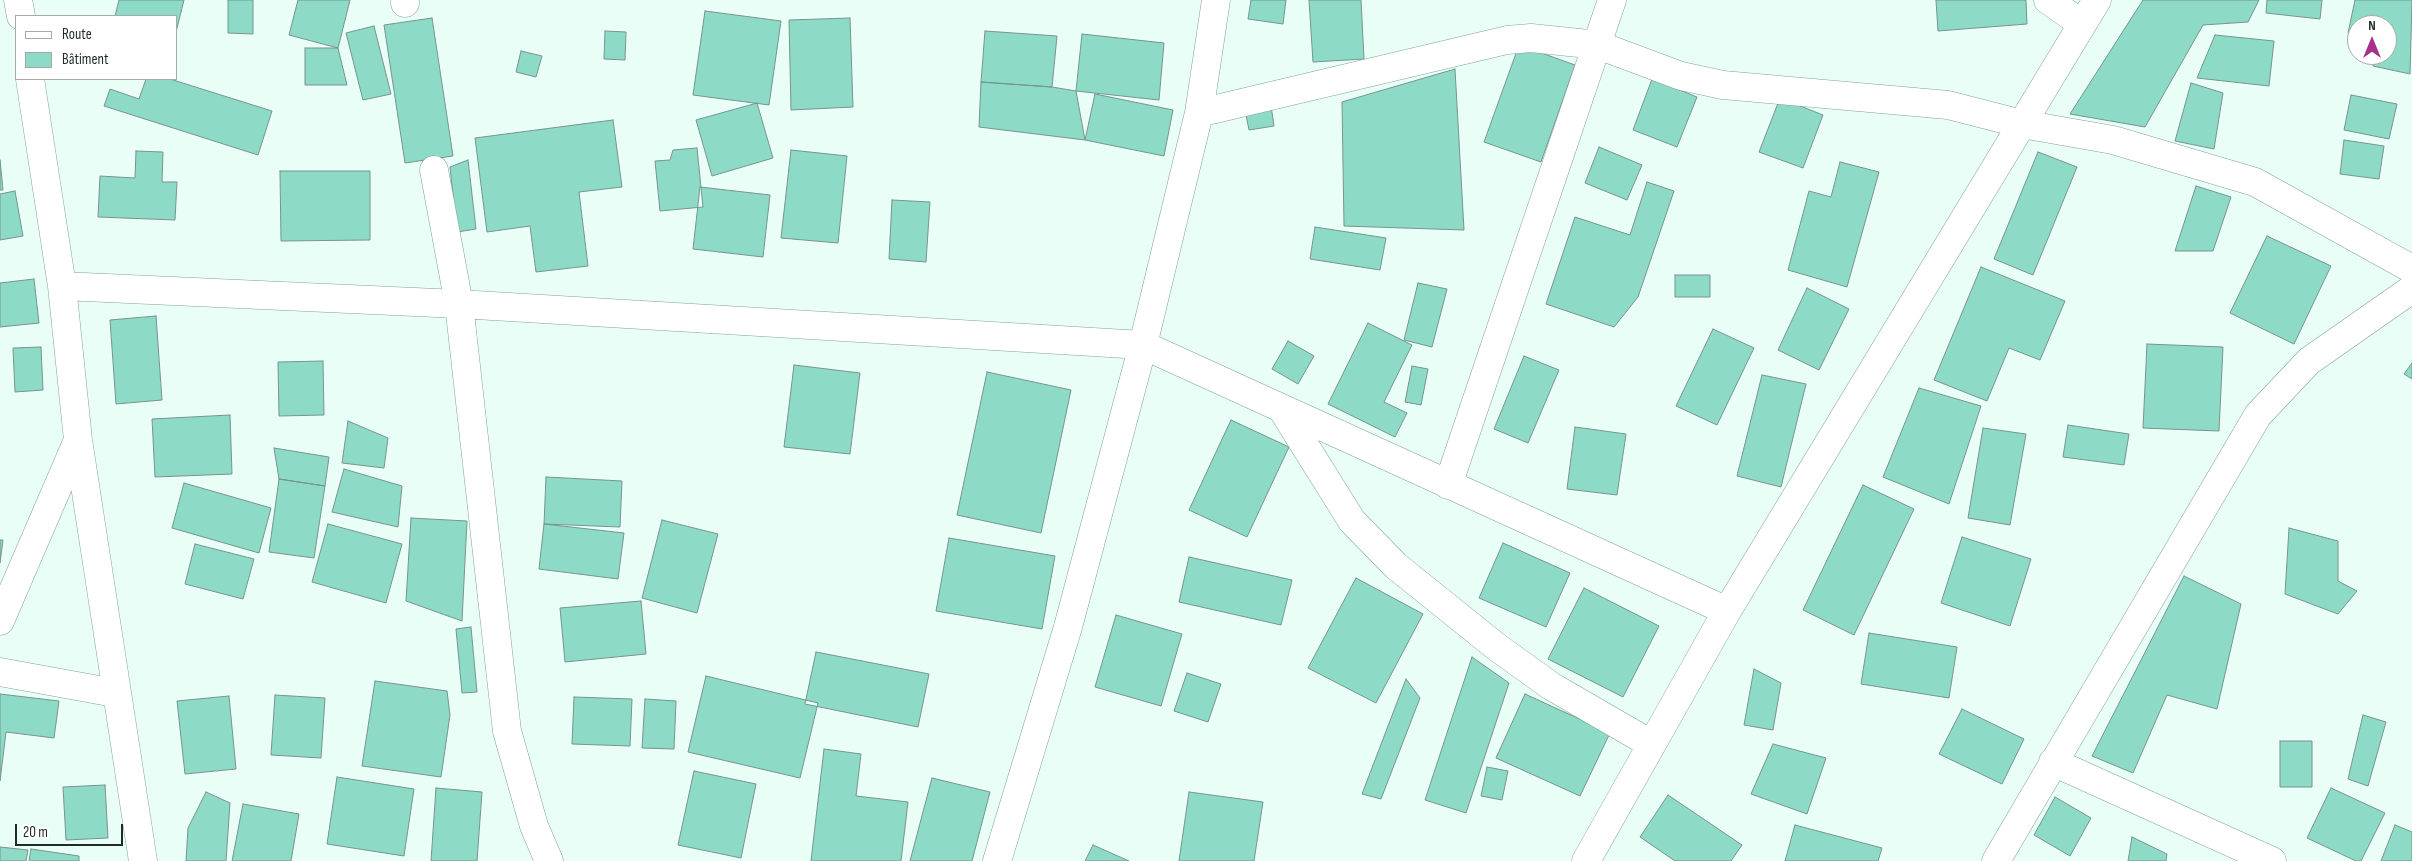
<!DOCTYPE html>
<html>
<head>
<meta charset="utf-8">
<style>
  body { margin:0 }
  #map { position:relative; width:2412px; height:861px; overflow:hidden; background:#eafef8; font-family:"Sofia Sans Condensed",sans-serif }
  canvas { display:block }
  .legend { position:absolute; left:15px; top:15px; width:162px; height:65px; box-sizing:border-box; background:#fff; border:1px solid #a5aaa9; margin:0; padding:6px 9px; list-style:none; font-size:15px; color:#1e2b28 }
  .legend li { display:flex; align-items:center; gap:10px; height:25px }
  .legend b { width:25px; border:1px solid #a5aaa9 }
  .north { position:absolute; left:2347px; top:15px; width:50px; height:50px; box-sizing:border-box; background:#fff; border:1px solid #a5aaa9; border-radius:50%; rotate:0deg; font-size:14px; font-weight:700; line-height:20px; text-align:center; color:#1e2b28 }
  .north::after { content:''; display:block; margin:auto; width:18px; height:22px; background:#a8328b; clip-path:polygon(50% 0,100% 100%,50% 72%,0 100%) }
  .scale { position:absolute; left:15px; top:824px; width:108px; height:22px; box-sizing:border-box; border:2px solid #1e2b28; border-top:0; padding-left:6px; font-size:15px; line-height:18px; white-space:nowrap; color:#1e2b28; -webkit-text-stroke:4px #fff; paint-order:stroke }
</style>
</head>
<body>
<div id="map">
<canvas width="2412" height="861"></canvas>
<ul class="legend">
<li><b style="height:6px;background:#fff"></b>Route</li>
<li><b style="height:14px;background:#8ddac7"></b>Bâtiment</li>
</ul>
<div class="north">N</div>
<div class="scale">20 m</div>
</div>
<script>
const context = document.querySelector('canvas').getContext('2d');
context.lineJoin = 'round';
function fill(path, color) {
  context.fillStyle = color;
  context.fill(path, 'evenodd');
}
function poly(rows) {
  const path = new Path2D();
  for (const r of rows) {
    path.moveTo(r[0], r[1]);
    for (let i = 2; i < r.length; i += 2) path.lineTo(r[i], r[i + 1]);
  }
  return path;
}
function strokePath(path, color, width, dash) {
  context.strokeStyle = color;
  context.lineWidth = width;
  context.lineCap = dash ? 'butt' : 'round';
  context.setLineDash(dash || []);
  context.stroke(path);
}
const building = poly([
  [119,0,184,0,176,32,176,16,115,16,119,0],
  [228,0,253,0,253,34,228,33,228,0],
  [298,0,350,0,338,48,289,35,298,0],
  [1251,0,1286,0,1283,24,1248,19,1251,0],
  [1309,0,1361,0,1364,59,1313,62,1309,0],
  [1936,0,2026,0,2027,24,1938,31,1936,0],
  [2143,0,2259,0,2248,22,2203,25,2145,127,2070,114,2143,0],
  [2267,0,2322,0,2320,19,2266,13,2267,0],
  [2355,0,2412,0,2410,74,2373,66,2376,55,2387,55,2387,25,2357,25,2357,35,2348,33,2355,0],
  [705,11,781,21,769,105,693,95,705,11],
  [432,18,453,156,405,163,384,25,432,18],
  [850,18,853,107,791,110,789,20,850,18],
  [374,26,391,94,363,100,346,33,374,26],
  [605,31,626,32,625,60,604,59,605,31],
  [985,31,1057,36,1052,87,981,82,985,31],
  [1082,34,1164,43,1159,100,1076,91,1082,34],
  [2215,35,2274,41,2269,86,2197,78,2215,35],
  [1519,45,1575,65,1541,162,1484,142,1519,45],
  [305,48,338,48,347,85,305,85,305,48],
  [521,51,542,56,536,77,516,72,521,51],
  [1455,69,1464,230,1344,226,1342,102,1455,69],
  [146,79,170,79,272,111,258,155,104,106,110,89,139,99,146,79],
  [1652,79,1697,97,1677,147,1633,130,1652,79],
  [981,82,1052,87,1076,91,1085,140,979,127,981,82],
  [2191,83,2223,93,2214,149,2175,141,2191,83],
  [1095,94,1173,110,1164,156,1085,140,1095,94],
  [2351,95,2397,104,2389,139,2344,130,2351,95],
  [1780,98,1823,115,1803,168,1759,152,1780,98],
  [757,103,773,158,712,176,696,120,757,103],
  [1271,106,1274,126,1249,130,1245,110,1271,106],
  [613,120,622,187,579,192,588,266,536,272,530,226,487,232,475,138,613,120],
  [2344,140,2384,146,2379,179,2340,174,2344,140],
  [1599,147,1642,165,1627,200,1585,183,1599,147],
  [697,148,703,207,660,211,655,161,670,160,673,150,697,148],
  [791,150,847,156,838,243,781,238,791,150],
  [136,151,163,152,162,182,177,182,175,220,98,217,100,176,135,178,136,151],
  [2038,152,2077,167,2033,275,1994,259,2038,152],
  [0,160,3,190,0,190,0,160],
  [468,160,476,229,457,232,450,167,468,160],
  [1840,162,1879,172,1847,287,1788,270,1809,191,1831,197,1840,162],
  [280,171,370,171,370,240,281,241,280,171],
  [1647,182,1674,191,1638,297,1614,327,1546,304,1575,217,1630,235,1647,182],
  [2196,186,2231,197,2213,251,2175,251,2196,186],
  [700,187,770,195,763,257,693,249,700,187],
  [15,191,23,236,0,240,0,194,15,191],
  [892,200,930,202,926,262,889,259,892,200],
  [1315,227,1386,238,1380,270,1310,259,1315,227],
  [2267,236,2331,266,2294,344,2230,313,2267,236],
  [1981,267,2065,301,2040,360,2009,348,1987,401,1934,380,1981,267],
  [1675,275,1710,275,1710,297,1675,297,1675,275],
  [34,279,39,323,0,327,0,283,34,279],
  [1418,283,1447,289,1432,347,1404,340,1418,283],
  [1807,288,1849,309,1819,370,1778,350,1807,288],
  [156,316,162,400,116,404,110,320,156,316],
  [1368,323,1412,345,1384,402,1407,413,1395,437,1328,404,1368,323],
  [1713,329,1754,348,1717,425,1676,406,1713,329],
  [1288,341,1314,356,1298,384,1272,369,1288,341],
  [2147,344,2223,347,2219,431,2143,428,2147,344],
  [41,347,43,390,15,392,13,348,41,347],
  [1524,356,1559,370,1528,443,1494,429,1524,356],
  [323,361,324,415,279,416,278,362,323,361],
  [2412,363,2412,379,2404,374,2412,363],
  [794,365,860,373,850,454,784,447,794,365],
  [1412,366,1428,369,1421,405,1405,402,1412,366],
  [987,372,1071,390,1041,533,957,515,987,372],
  [1762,375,1806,384,1781,487,1737,476,1762,375],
  [1919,388,1981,406,1949,504,1883,477,1919,388],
  [230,415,232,474,155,477,152,419,230,415],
  [1231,420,1289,447,1247,537,1189,510,1231,420],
  [348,421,388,438,384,468,342,463,348,421],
  [2068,425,2129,434,2124,465,2063,457,2068,425],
  [1575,427,1626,434,1617,495,1567,489,1575,427],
  [1983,428,2026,434,2010,525,1968,518,1983,428],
  [274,448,329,457,325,486,279,479,274,448],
  [344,469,402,486,398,527,332,512,344,469],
  [546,477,622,481,620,527,544,524,546,477],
  [279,479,325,486,314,558,269,552,279,479],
  [184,483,271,508,259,553,172,528,184,483],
  [1863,485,1914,509,1854,635,1803,610,1863,485],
  [411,518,467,521,462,621,406,601,411,518],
  [662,520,718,534,697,613,642,598,662,520],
  [328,524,402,544,386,603,312,582,328,524],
  [544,524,624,533,618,579,539,569,544,524],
  [2289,528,2338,541,2338,581,2357,591,2338,614,2285,594,2289,528],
  [1962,537,2031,559,2010,626,1941,603,1962,537],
  [949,538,1055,556,1042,629,936,611,949,538],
  [0,540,3,540,0,563,0,540],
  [1503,543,1570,573,1546,627,1479,598,1503,543],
  [195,544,254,559,243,599,185,584,195,544],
  [1189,557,1292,580,1281,625,1179,602,1189,557],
  [2184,576,2241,604,2217,709,2167,695,2133,773,2092,756,2184,576],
  [1356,578,1423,614,1376,703,1308,668,1356,578],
  [1584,588,1659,626,1623,697,1548,659,1584,588],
  [641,601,646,654,565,662,560,608,641,601],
  [1116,615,1182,634,1161,706,1095,687,1116,615],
  [471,627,477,692,462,693,456,629,471,627],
  [1869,633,1957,647,1949,698,1861,684,1869,633],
  [816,652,929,674,918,727,805,704,816,652],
  [1472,657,1509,683,1466,813,1425,800,1472,657],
  [1754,669,1781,683,1773,730,1744,725,1754,669],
  [1187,673,1221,684,1208,722,1174,711,1187,673],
  [706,676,818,703,800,778,688,752,706,676],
  [1406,679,1420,698,1381,799,1362,794,1406,679],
  [375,681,447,691,450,715,441,777,362,766,375,681],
  [0,694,59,701,54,738,6,732,0,781,0,694],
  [1525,694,1610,733,1580,796,1496,758,1525,694],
  [275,695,325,698,321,758,271,755,275,695],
  [229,696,236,769,185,774,177,701,229,696],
  [574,697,632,699,630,746,572,744,574,697],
  [645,699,676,701,674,749,642,748,645,699],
  [1962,709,2024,739,2002,784,1939,754,1962,709],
  [2363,715,2386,722,2368,786,2348,779,2363,715],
  [2280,741,2312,741,2312,787,2280,787,2280,741],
  [1773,744,1826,758,1807,814,1751,794,1773,744],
  [824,749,861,754,856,796,908,802,901,861,811,861,824,749],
  [1487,767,1508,771,1502,800,1481,796,1487,767],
  [694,771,756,784,741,858,678,845,694,771],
  [337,777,414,789,404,856,327,844,337,777],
  [932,778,990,792,972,861,910,861,932,778],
  [105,785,108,838,66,840,63,787,105,785],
  [436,788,482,792,477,861,431,861,436,788],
  [2331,788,2385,813,2361,861,2356,861,2307,838,2331,788],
  [206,792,230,803,226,861,186,861,188,828,206,792],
  [1189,792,1263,802,1254,861,1179,861,1189,792],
  [1668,795,1742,845,1731,861,1675,861,1640,837,1668,795],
  [2055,797,2091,818,2070,856,2034,835,2055,797],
  [243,804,299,814,291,861,232,861,243,804],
  [1795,825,1882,848,1878,861,1785,861,1795,825],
  [2395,825,2412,832,2412,861,2381,861,2395,825],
  [2132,837,2167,854,2166,861,2128,861,2132,837],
  [1093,845,1129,861,1085,861,1093,845],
  [0,847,28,850,26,861,0,861,0,847],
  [31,849,79,856,79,861,29,861,31,849]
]);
fill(building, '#8ddac7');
strokePath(building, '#76958d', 1);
const minor = poly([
  [18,0,21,16],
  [405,0,405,3],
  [2048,0,2082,24],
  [30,79,62,286,78,440,143,861],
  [1199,113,1507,40,1531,38,1598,45,1681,76,1723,85,1948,105,2022,124,2113,140,2255,182,2412,269],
  [434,170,459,304,507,731,534,826,549,861],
  [62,286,459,304,1143,345,1727,611],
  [1282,409,1352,521,1396,566,1498,648,1551,686,1651,744],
  [1448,485,1612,0],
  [0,621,78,440],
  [0,672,115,693],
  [2053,762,2272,861],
  [997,861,1068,627,1143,345,1199,113,1216,0],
  [1586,861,1727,611,2097,0],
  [1996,861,2258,415,2309,361,2412,289]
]);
strokePath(minor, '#83a29a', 29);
strokePath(minor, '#fff', 28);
</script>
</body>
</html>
